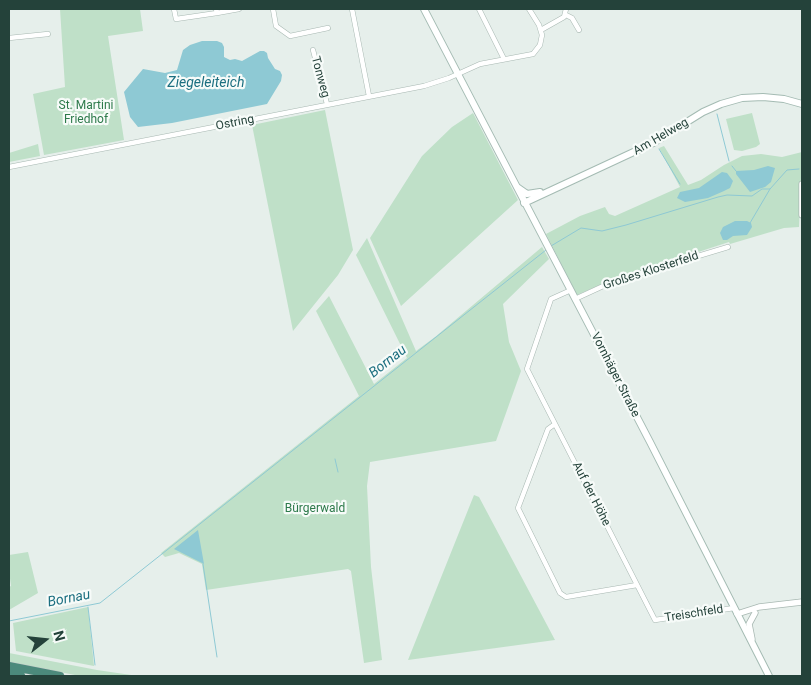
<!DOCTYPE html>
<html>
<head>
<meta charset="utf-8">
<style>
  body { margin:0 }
  #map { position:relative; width:811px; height:685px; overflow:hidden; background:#e6efeb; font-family:Roboto,sans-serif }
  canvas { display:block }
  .frame { position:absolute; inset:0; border:10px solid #24423a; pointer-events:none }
  .north { position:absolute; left:20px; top:615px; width:50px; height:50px; -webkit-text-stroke:4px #f7fbf9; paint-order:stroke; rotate:74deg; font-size:14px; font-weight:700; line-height:20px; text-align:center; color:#24423a }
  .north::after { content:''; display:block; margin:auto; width:18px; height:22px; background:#24423a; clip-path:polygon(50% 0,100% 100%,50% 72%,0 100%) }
</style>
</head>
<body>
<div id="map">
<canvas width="811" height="685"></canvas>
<div class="frame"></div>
<div class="north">N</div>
</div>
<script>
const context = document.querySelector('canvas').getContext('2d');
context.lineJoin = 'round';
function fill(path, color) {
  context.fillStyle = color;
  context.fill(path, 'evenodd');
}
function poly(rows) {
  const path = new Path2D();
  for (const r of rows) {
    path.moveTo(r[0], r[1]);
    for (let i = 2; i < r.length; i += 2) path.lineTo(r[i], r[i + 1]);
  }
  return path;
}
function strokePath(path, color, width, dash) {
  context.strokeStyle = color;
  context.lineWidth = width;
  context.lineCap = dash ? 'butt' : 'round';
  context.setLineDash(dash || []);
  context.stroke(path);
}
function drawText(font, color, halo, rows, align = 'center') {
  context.font = font + ' Roboto,sans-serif';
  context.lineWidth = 4.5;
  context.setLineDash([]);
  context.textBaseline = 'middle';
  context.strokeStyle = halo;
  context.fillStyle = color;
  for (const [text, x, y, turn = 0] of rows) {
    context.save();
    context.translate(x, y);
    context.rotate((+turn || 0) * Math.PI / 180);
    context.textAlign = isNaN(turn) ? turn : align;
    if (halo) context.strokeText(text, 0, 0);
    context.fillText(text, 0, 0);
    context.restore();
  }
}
fill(poly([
  [60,9,140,9,143,31,108,36,124,140,44,155,33,94,65,87],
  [325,110,353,250,338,275,293,331,252,125],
  [473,113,518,200,401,306,370,238,422,156,452,127],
  [752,113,760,144,756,147,742,151,734,150,726,119],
  [38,144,40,156,9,162,9,153],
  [664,146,688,185,701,180,724,165,742,156,761,154,782,157,802,152,799,227,784,228,730,244,729,242,609,281,577,295,546,234,580,216,605,207,609,214,615,216,680,187,659,148],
  [367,238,416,351,435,337,542,247,549,259,503,304,509,342,521,371,496,441,370,462,367,486,371,567,382,660,364,663,351,571,348,569,206,590,202,564,179,553,165,557,161,553,359,396,316,311,329,296,374,384,407,358,356,255],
  [474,495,479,497,555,640,408,660],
  [28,552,38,593,9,610,9,587,11,586,9,571,9,555],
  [88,607,94,666,16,651,13,623],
  [9,653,97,670,138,676,80,676,9,662]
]), '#bfe0c8');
fill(poly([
  [202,41,217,41,222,43,224,47,224,57,230,60,235,59,242,61,260,51,264,51,267,53,268,58,275,69,280,71,282,75,281,81,267,104,172,123,138,127,130,117,124,92,143,69,165,73,177,70,183,50,190,45],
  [768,166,775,168,771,182,765,187,750,192,736,174,736,171,754,170],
  [722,172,727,173,733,181,730,188,724,191,708,198,685,202,677,198,680,192,699,188],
  [735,221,747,221,751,223,752,227,747,235,733,236,727,240,723,240,720,233,723,227],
  [198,530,204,564,174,549]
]), '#8ec9d4');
strokePath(poly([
  [717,114,729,161],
  [659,149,680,184],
  [732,166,736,171],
  [750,223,770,189],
  [551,246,581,228,602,231,626,225,718,197,727,195,752,196,762,189,770,189,787,170,799,169],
  [335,459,338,472],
  [203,564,217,657],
  [88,607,95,665],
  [9,621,100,603,546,250]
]), '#8ec9d4', 1);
const minor = poly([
  [174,9,176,19,217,13],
  [216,9,217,13,239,9],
  [273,9,276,26,290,36,328,28],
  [352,9,369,96],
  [479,9,504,59],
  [566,15,572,18,579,30],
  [541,30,564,17,566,9],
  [9,38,48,34],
  [313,50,327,104],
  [9,167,424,86,449,78,480,64,533,54,540,45,542,35,539,25,529,9],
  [571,290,551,299,527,369,655,620,734,608],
  [575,299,612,282,728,247],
  [555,424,548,429,518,508,560,593,566,597,637,585]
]);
const tertiary = poly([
  [802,184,802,215],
  [737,614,759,607,802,602],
  [752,639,749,624,755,613]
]);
const secondary = poly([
  [424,9,650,442,769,676],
  [517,187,527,194,540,192],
  [524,203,653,143,703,112,721,104,742,98,763,97,784,99,802,104]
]);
const trunk = poly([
  [9,666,60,676],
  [9,674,21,676]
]);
strokePath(minor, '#a8b8b2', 5.5);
strokePath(tertiary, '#a8b8b2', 7);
strokePath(secondary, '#a4bbb3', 8);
strokePath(trunk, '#c2cac8', 9);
strokePath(minor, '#fff', 4.5);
strokePath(tertiary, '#fff', 5.5);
strokePath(secondary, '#fff', 6);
strokePath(trunk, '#4c8a7c', 8);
drawText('12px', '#24423a', '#f7fbf9', [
  ["Tonweg",320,77,75],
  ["Ostring",235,123,-11],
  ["Am Helweg",661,137,-30],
  ["Großes Klosterfeld",651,271,-18],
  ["Vornhäger Straße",615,375,63],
  ["Auf der Höhe",591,494,63],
  ["Treischfeld",694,614,-9]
]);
drawText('12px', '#2d7a4b', '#f7fbf9', [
  ["St. Martini",86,106],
  ["Friedhof",86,120],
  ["Bürgerwald",315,509]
]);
drawText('italic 14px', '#1c6f80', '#f7fbf9', [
  ["Ziegeleiteich",206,83],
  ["Bornau",388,362,-38],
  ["Bornau",69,599,-11]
]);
</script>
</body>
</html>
